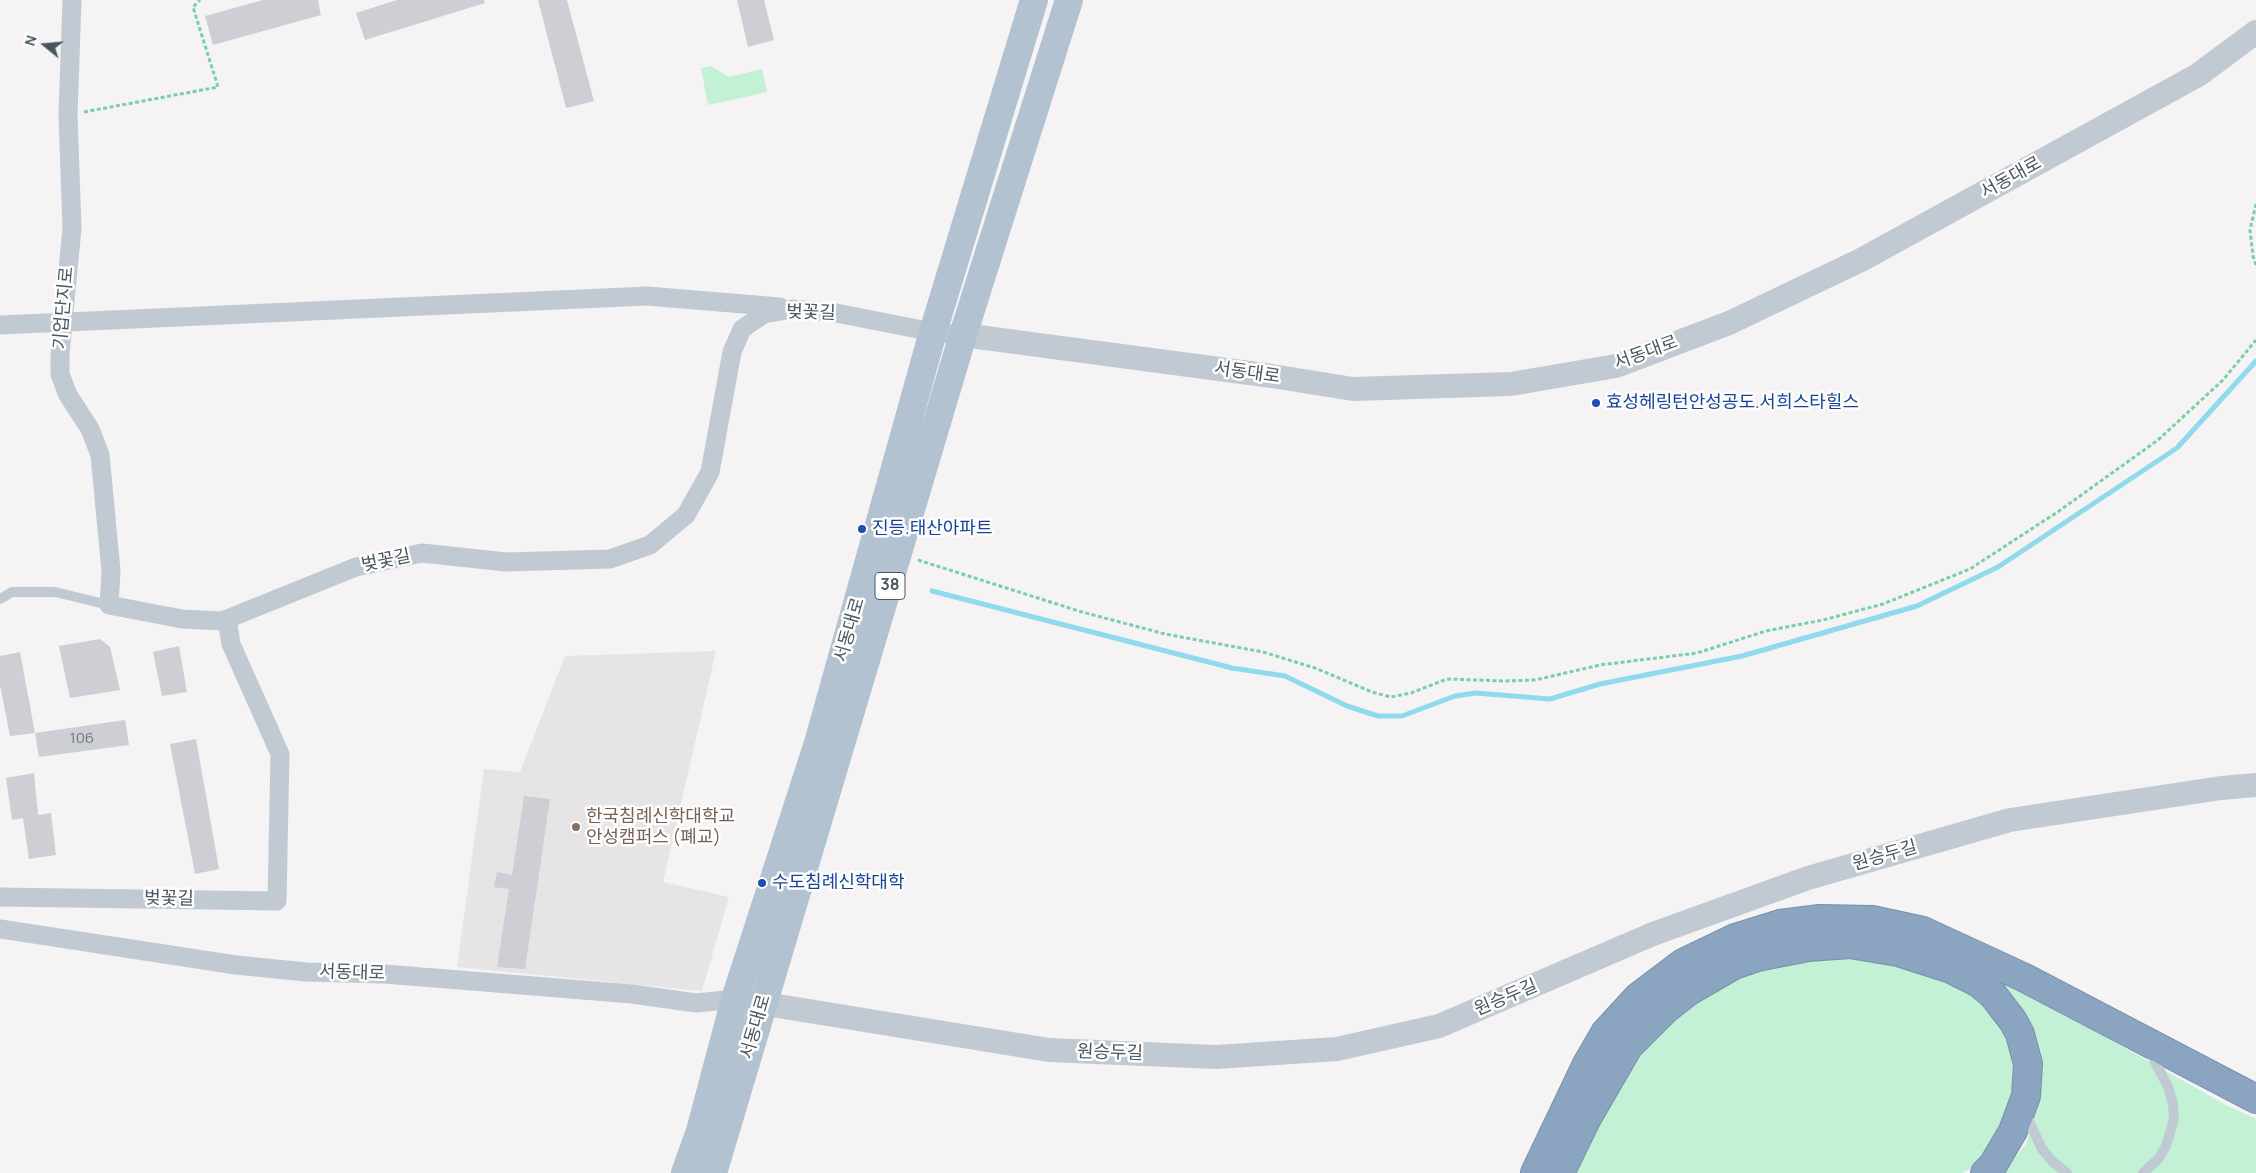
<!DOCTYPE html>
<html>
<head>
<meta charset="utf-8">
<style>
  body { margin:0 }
  #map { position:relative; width:2256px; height:1173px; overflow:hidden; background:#f5f3f3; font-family:Manrope,sans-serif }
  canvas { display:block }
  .north { position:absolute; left:20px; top:20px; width:50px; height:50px; -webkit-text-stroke:4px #fff; paint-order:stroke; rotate:287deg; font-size:14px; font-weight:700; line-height:20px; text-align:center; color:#4a5661 }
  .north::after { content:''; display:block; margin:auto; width:18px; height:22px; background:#4a5661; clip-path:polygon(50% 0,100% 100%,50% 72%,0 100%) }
</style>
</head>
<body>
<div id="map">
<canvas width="2256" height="1173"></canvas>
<div class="north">N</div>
</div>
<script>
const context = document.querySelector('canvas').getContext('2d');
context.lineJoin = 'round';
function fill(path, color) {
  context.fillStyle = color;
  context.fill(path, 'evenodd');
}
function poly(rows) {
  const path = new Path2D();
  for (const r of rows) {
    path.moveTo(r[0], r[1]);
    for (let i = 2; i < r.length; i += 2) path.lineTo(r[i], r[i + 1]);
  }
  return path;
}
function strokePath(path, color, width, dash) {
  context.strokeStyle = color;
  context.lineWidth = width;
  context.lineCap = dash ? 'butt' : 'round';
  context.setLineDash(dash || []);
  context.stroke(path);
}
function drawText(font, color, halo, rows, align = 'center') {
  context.font = font + ' Manrope,"Noto Sans KR",sans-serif';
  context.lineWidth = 5;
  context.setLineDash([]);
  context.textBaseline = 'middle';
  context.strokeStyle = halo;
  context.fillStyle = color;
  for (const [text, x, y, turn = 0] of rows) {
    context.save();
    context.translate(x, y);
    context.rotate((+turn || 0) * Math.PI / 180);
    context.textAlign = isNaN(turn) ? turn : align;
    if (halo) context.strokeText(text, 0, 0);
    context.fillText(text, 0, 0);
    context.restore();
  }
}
fill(poly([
  [716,651,663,882,729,897,702,991,457,967,484,769,520,772,565,656]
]), '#e6e4e5');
fill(poly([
  [711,66,729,77,762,69,767,92,708,105,701,68],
  [1824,956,1894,959,1955,981,1988,1005,2007,1035,2017,1070,2012,1105,1998,1141,1972,1167,1962,1173,1574,1173,1631,1061,1666,1023,1730,979,1772,960],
  [2004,980,2226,1105,2256,1119,2256,1173,2003,1173,2026,1144,2035,1112,2042,1071,2026,1019,2002,985]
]), '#c3f1d5');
strokePath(poly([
  [932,591,1232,668,1285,676,1347,706,1378,716,1402,716,1455,696,1476,693,1550,699,1600,684,1742,656,1917,606,1998,567,2177,448,2256,361]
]), '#90daee', 5);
fill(poly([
  [263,0,318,0,321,15,213,45,205,16],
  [397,0,484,0,485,3,365,40,356,13],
  [538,0,567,0,594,101,566,108],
  [737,0,764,0,774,40,748,47],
  [100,639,110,647,120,690,70,698,59,646],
  [179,646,187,692,162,696,153,652],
  [20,652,35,733,10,736,0,685,0,656],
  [125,720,129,745,39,757,35,733],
  [196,739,219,869,195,874,170,744],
  [34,773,38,815,51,813,56,855,29,859,23,818,12,820,6,778],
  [524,796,550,799,525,969,497,967,509,889,494,887,497,872,512,875]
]), '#cdcfd5');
const motorway = poly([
  [1535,1173,1587,1064,1605,1033,1638,997,1683,963,1735,938,1780,924,1820,919,1872,920,1923,931,2025,978,2256,1099],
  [1560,1173,1587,1118,1628,1047,1666,1009,1689,991,1734,965,1757,957,1808,947,1850,944,1898,952,1951,969,1979,983,1993,995,2013,1021,2020,1034,2028,1064,2026,1096,2013,1131,1993,1165,1985,1173]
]);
strokePath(motorway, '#7690ad', 30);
strokePath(poly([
  [84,112,218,87,193,7,200,0],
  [2256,204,2250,230,2253,256,2256,265],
  [918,560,1082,612,1165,634,1263,652,1315,668,1372,692,1391,697,1411,693,1447,679,1505,681,1535,680,1600,665,1697,653,1766,631,1823,620,1883,604,1970,569,2059,511,2158,440,2223,380,2256,340]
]), '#7ad0a6', 3, [4, 2.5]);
strokePath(poly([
  [0,599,12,592,55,592,109,605],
  [2025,1113,2042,1149,2052,1161,2067,1173],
  [2143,1173,2159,1158,2166,1146,2174,1119,2173,1104,2168,1087,2150,1052]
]), '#c1cad2', 10);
strokePath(poly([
  [72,0,68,115,72,228,60,354,60,374,68,395,90,429,100,455,111,571,109,605,182,619,221,621,227,619],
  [0,325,647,296,780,307],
  [0,897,277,901,280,754,231,644,227,619,356,567,422,553,506,562,610,559,650,545,686,515,710,472,732,352,742,329,764,314,792,309,836,313,933,332,963,335],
  [0,929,236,965,306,972,384,974,447,979,632,994,696,1003,735,999]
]), '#c1cad2', 19);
strokePath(poly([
  [963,335,1272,376,1353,389,1511,384,1616,366,1729,323,1861,260,2198,75,2256,32],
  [747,1001,1049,1050,1216,1057,1337,1049,1439,1026,1653,934,1808,878,2010,820,2221,788,2256,785]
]), '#c1cad2', 24);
strokePath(poly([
  [685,1173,700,1131,735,999,818,743,933,332,1034,0],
  [713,1173,963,335,1069,0]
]), '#b3c2d1', 28);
strokePath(motorway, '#8ba5c1', 28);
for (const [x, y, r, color] of [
  [1596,403,5,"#1a4fb4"],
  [862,529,5,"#1a4fb4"],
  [576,827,5,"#8d6e63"],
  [762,883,5,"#1a4fb4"]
]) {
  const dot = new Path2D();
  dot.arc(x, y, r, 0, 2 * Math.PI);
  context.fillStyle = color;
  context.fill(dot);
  strokePath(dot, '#fff', 2);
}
drawText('15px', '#6b747e', null, [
  ["106",82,739]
]);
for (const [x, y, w] of [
  [890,586,30]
]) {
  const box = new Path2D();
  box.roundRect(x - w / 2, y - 13.5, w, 27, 4);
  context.fillStyle = '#fff';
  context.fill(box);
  strokePath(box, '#4a5661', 1);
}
drawText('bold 16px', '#4a5661', null, [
  ["38",890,586]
]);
drawText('18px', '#4a5661', '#fff', [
  ["서동대로",2011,178,-29],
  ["기업단지로",64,308,-85],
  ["벚꽃길",811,313,2],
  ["서동대로",1646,353,-20],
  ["서동대로",1247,373,8],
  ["벚꽃길",386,561,-12],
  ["서동대로",850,630,-74],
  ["원승두길",1885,856,-16],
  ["벚꽃길",169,899,1],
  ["서동대로",352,973,2],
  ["원승두길",1506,998,-23],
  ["서동대로",756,1027,-74],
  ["원승두길",1110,1053,2]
]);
drawText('18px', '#164399', '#fff', [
  ["효성헤링턴안성공도.서희스타힐스",1606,403],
  ["진등.태산아파트",872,529],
  ["수도침례신학대학",772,883]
], 'left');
drawText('18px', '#785e54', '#fff', [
  ["한국침례신학대학교",586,817],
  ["안성캠퍼스 (폐교)",586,838]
], 'left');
</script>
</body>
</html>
